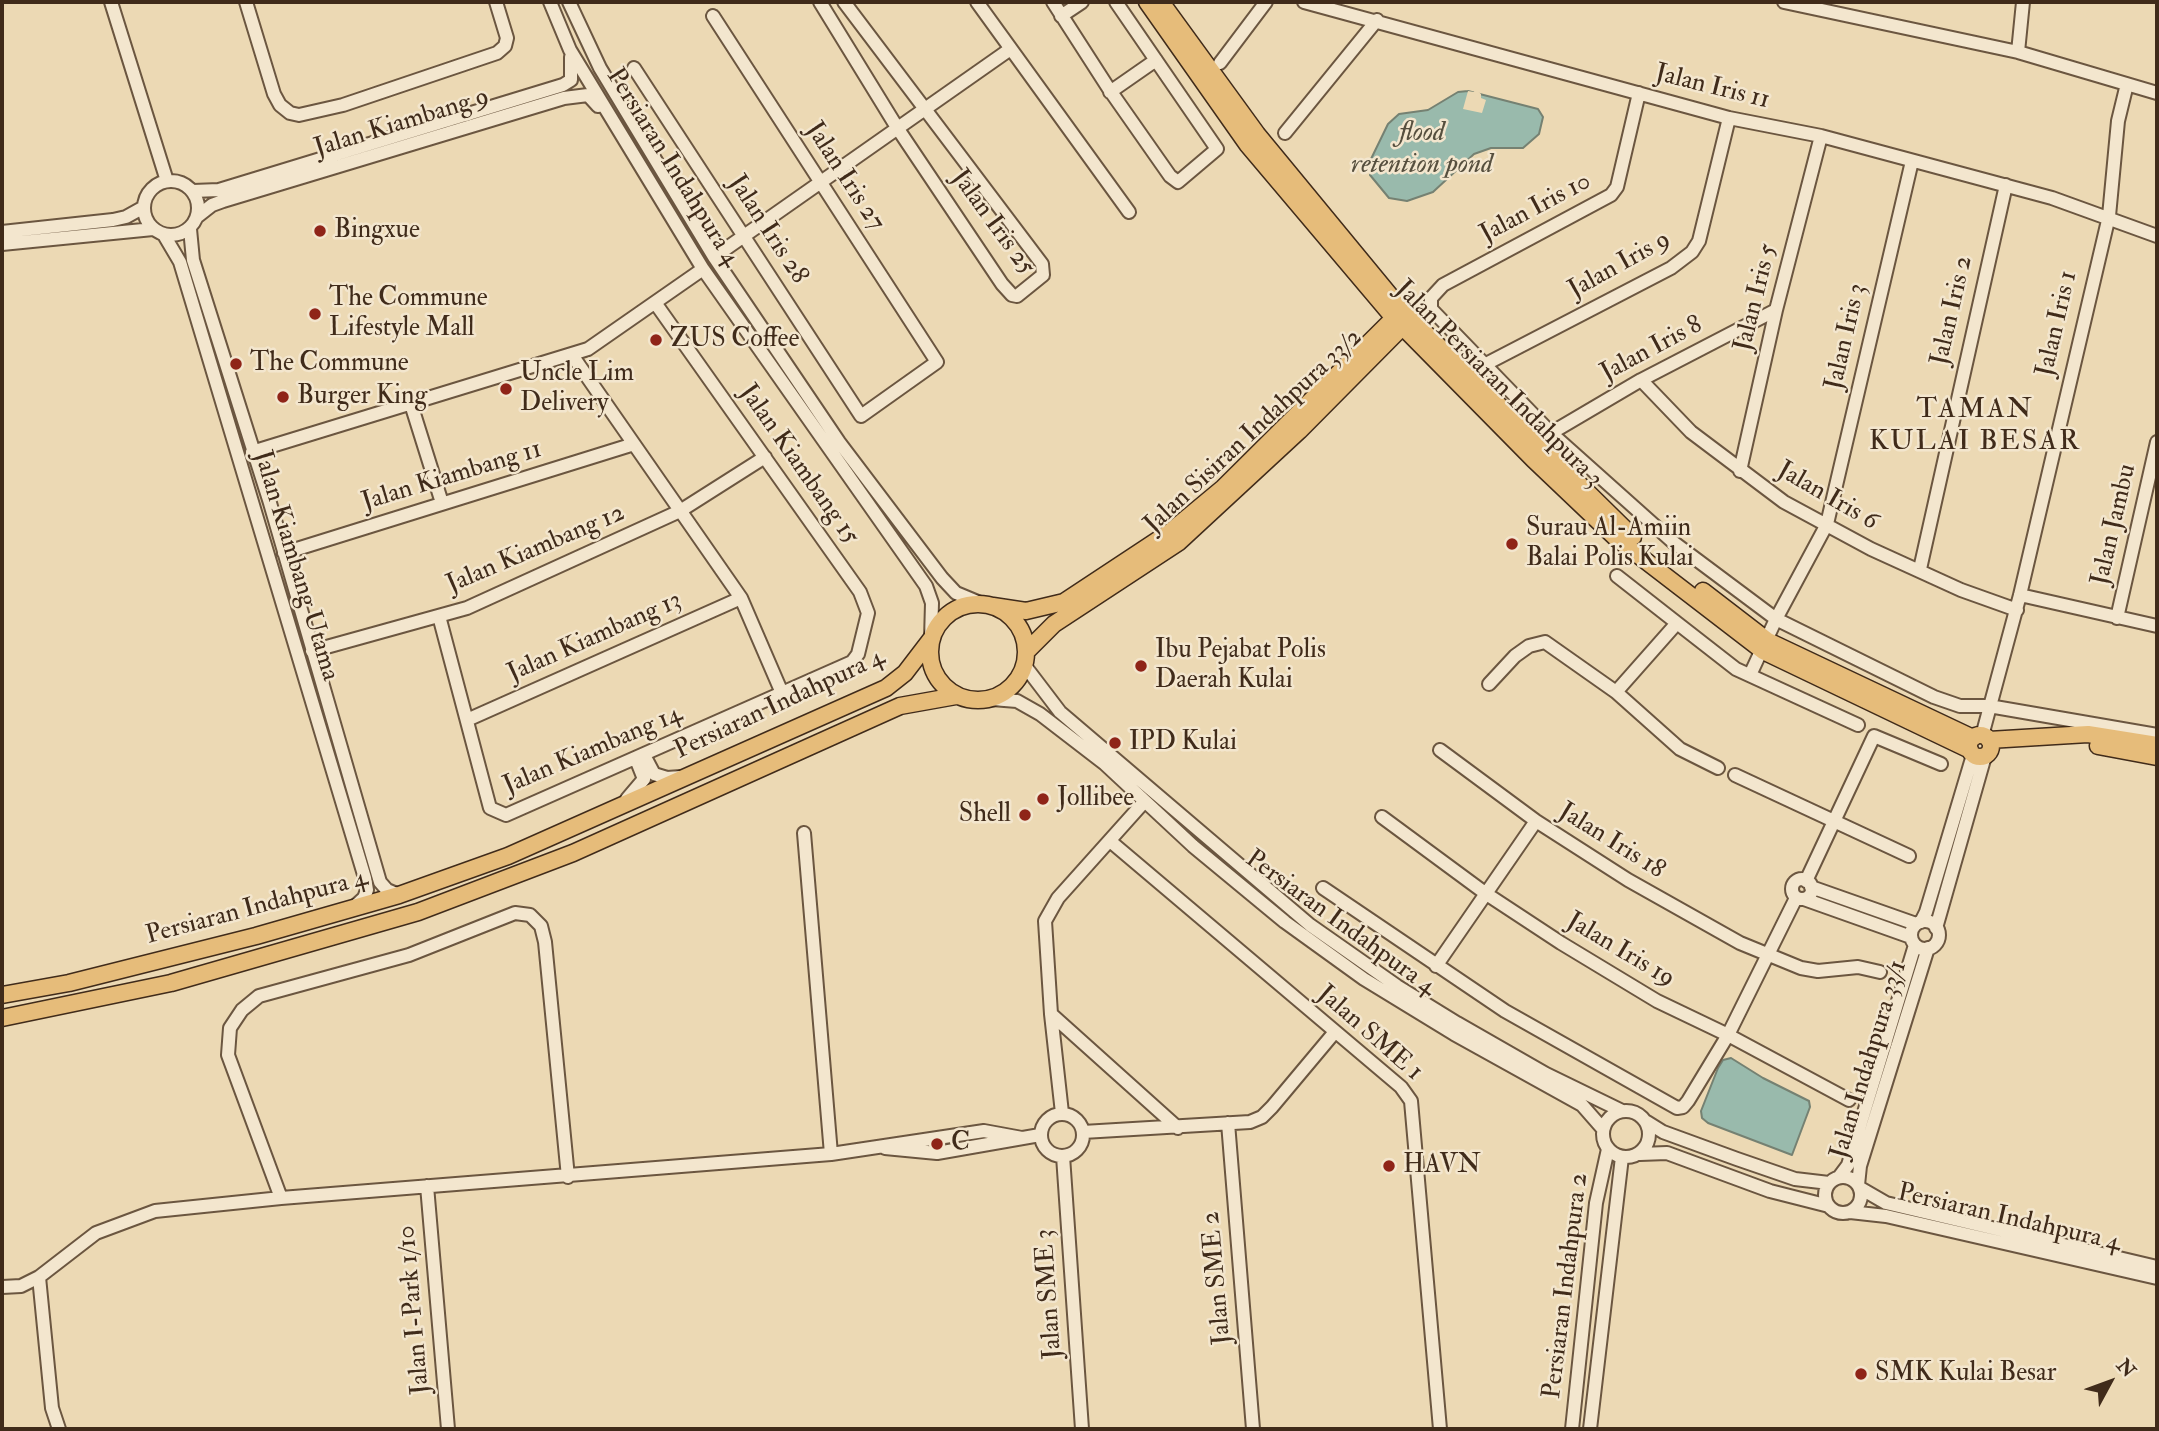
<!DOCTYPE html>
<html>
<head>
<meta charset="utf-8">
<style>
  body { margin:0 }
  #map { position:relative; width:2159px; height:1431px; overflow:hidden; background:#ecd9b4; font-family:"IM FELL Double Pica",serif }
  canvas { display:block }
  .frame { position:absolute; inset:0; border:4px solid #402b1a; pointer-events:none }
  .north { position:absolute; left:2075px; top:1347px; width:70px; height:70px; -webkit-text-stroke:5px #f3e6ce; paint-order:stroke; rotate:49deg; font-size:19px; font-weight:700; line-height:28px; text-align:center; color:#402b1a }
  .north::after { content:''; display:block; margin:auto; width:24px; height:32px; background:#402b1a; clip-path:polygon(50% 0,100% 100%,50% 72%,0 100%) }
</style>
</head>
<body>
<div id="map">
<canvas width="2159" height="1431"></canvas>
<div class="frame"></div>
<div class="north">N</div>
</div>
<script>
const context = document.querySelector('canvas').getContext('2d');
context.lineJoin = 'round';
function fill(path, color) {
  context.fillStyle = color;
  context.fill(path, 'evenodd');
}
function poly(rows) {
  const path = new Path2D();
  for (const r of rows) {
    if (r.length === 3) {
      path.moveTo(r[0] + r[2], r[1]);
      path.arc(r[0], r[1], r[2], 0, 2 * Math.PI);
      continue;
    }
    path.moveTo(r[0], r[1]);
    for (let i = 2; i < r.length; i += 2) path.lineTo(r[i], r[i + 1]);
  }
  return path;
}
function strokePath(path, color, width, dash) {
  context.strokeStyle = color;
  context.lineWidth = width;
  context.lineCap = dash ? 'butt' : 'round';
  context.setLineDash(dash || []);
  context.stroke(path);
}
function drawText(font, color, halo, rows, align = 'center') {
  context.font = font + ' "IM FELL Double Pica",serif';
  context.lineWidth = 5;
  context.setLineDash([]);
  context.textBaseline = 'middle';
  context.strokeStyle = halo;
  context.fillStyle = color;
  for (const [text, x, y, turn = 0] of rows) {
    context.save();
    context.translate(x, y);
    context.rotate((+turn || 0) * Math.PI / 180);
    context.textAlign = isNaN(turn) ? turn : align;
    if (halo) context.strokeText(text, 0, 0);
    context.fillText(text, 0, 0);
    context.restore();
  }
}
const water = poly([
  [1468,91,1538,109,1543,117,1539,134,1523,148,1491,148,1474,154,1433,192,1407,201,1389,198,1370,175,1370,161,1388,124,1399,114,1428,110,1458,92,1468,91],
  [1731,1058,1763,1078,1809,1101,1810,1107,1792,1155,1708,1123,1702,1118,1701,1111,1718,1068,1723,1060,1731,1058]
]);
fill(water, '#99baac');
strokePath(water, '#758172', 2);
fill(poly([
  [1475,89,1481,94,1481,98,1486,100,1482,113,1463,109,1468,91,1474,92]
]), '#ecd9b4');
const minor = poly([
  [111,2,167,181],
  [246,2,274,94,280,105,290,113,299,115,343,105,497,53,505,46,507,38,496,2],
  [550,2,570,50,703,269,926,586,932,603,931,639],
  [569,2,600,68,714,257,839,442,942,578,956,593,980,603],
  [820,2,898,129,1002,284,1012,295,1017,296,1043,275,1042,264,844,2],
  [977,2,1129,212],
  [1053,2,1109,89,1170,176,1178,182,1217,149,1116,2],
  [1304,2,1729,118,1821,136,2052,198,2157,236],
  [1784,2,2018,52,2157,93],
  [1061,16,1082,2],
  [2018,52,2023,2],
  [1220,63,1266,2],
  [634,68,861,416,937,362,713,16],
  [1110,92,1156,60],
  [1639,93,1617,187,1611,195,1443,285,1431,298,1431,309,1551,433,1673,542,1776,619,1934,697,1960,706,1989,706,2157,735],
  [1285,133,1377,20],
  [171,208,27],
  [193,191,219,190,563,85,571,80,571,57],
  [198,216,212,205,223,201,564,98,588,95,598,106],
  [190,229,193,260,270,503,380,882,387,890,399,895],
  [2,232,113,220,126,217,144,207],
  [164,235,180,262,365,878,367,890,364,898,353,908],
  [2,244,153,229],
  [714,257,1009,50],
  [572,355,741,598,782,693],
  [1484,365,1671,268,1692,252,1699,241,1729,118],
  [1641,380,1691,432,1784,502,1871,549,1961,590,2017,610],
  [411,404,442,503],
  [1551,433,1641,380,1776,310],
  [252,452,588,349,703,269],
  [1740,471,1776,310,1821,136],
  [284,553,634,444],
  [1920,569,2006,185],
  [1617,576,1677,623],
  [2020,595,2157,626],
  [439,616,490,808,506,815,852,662,858,654,868,613,860,592,656,304],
  [2117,618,2157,442],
  [312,651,467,608,680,511,765,457],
  [1025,666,1060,712,1310,925,1397,986,1457,1023,1546,1074,1622,1111],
  [1750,675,1776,619,1827,524,1912,161],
  [1489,684,1515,656,1529,646,1545,642,1616,692,1680,749,1718,768],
  [1616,692,1677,623,1736,669,1858,725],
  [992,699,1017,701,1040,714,1105,764,1193,846,1285,922,1364,979,1454,1034,1582,1105,1603,1129],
  [467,720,741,598],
  [1982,736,2020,595,2109,216,2118,121,2127,84],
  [1440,750,1536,821,1628,880,1740,943,1801,968,1818,971,1858,967,1880,972],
  [644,755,654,774,667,778,681,777],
  [1735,775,1909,856],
  [627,799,644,779,636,759],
  [1382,817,1485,893,1561,943,1657,1001,1728,1035,1849,1100],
  [804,833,831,1154],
  [1110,841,1401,1087,1411,1101,1440,1429],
  [1802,889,10],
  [1806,881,1874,736,1941,764],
  [1811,887,1916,924],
  [1323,888,1505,1011,1677,1108,1683,1107,1688,1101,1728,1035,1796,898],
  [1804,899,1911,937],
  [1925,935,14],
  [1921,922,1926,912,1973,755],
  [1936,928,1985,756],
  [1436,966,1536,821],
  [1051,1014,1178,1128],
  [1626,1134,23],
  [1062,1113,1051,1014,1045,921,1058,898,1144,802],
  [1062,1135,21],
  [1647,1122,1663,1132,1737,1159,1795,1179,1829,1183],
  [1228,1123,1253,1429],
  [1083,1132,1250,1122,1262,1117,1272,1107,1334,1033],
  [885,1148,937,1153,1040,1135],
  [1640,1154,1667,1153,1770,1191,1829,1206],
  [1063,1156,1082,1429],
  [1843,1195,18],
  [1839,1177,1848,1165,1915,945],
  [1858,1185,1860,1166,1928,948],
  [427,1186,448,1429],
  [1860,1188,1886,1203,2157,1267],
  [281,1198,228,1055,230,1028,242,1010,259,996,409,955,515,913,530,915,541,926,545,942,568,1177],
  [1850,1212,1886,1216,2157,1278],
  [2,1287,21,1286,39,1277],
  [59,1429,52,1408,39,1277,96,1233,155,1211,281,1198,831,1154,984,1131,1022,1138],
  [1572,1429,1596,1203,1608,1149],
  [1590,1429,1622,1157]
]);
const major = poly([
  [1147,2,1247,144,1394,318,1533,459,1616,538,1763,651,1970,750],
  [1161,2,1257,134,1402,310,1633,537],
  [1703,591,1768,641,1973,738],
  [978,652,48],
  [993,606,1026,611,1064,602,1170,532,1223,488,1400,312],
  [1027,651,1054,624,1179,542,1299,431,1409,320],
  [1980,746,11],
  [1989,740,2088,734,2157,745],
  [2098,746,2157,757],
  [2,995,69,983,256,936,399,895,508,856,886,688,905,673,931,639],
  [2,1018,171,983,418,912,573,853,900,706,956,696]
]);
strokePath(minor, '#6b5640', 16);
strokePath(major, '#402b1a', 19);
strokePath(minor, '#f3e6ce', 12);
strokePath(major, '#e6bc7a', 16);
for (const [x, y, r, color] of [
  [320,231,7,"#8f2418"],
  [315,314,7,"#8f2418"],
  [656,340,7,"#8f2418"],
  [236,364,7,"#8f2418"],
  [506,389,7,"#8f2418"],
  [283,397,7,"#8f2418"],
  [1512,544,7,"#8f2418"],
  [1141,666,7,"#8f2418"],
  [1115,743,7,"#8f2418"],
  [1043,799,7,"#8f2418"],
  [1025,815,7,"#8f2418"],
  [937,1144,7,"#8f2418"],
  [1389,1166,7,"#8f2418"],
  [1861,1374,7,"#8f2418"]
]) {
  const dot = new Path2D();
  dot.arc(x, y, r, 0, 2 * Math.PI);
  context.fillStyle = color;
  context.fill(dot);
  strokePath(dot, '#f3e6ce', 2.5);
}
drawText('26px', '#402b1a', '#f3e6ce', [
  ["Jalan Iris 11",1712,88,14],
  ["Jalan Kiambang 9",402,124,-17],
  ["Persiaran Indahpura 4",672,168,58],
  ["Jalan Iris 27",844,177,57],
  ["Jalan Iris 10",1536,209,-28],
  ["Jalan Iris 25",992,223,54],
  ["Jalan Iris 28",767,230,57],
  ["Jalan Iris 9",1620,266,-29],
  ["Jalan Iris 5",1757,298,-76],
  ["Jalan Iris 2",1953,311,-77],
  ["Jalan Iris 1",2058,324,-77],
  ["Jalan Iris 3",1847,337,-77],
  ["Jalan Iris 8",1652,350,-28],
  ["Jalan Persiaran Indahpura 3",1498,385,45],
  ["Jalan Sisiran Indahpura 33/2",1254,432,-43],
  ["Jalan Kiambang 15",798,465,55],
  ["Jalan Kiambang 11",452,477,-17],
  ["Jalan Iris 6",1827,497,30],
  ["Jalan Jambu",2115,525,-77],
  ["Jalan Kiambang 12",536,550,-23],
  ["Jalan Kiambang Utama",295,566,73],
  ["Jalan Kiambang 13",595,638,-24],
  ["Persiaran Indahpura 4",780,705,-25],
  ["Jalan Kiambang 14",593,751,-23],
  ["Jalan Iris 18",1611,842,32],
  ["Persiaran Indahpura 4",257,908,-15],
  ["Persiaran Indahpura 4",1340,924,36],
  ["Jalan Iris 19",1620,951,31],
  ["Jalan SME 1",1369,1034,41],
  ["Jalan Indahpura 33/1",1870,1060,-73],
  ["Persiaran Indahpura 4",2009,1219,13],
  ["Jalan SME 2",1218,1278,-95],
  ["Persiaran Indahpura 2",1567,1286,-83],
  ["Jalan SME 3",1050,1294,-94],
  ["Jalan I-Park 1/10",415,1310,-95]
]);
drawText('26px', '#402b1a', '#f3e6ce', [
  ["Bingxue",334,231],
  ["The Commune",329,299],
  ["Lifestyle Mall",329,329],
  ["ZUS Coffee",670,340],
  ["The Commune",250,364],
  ["Uncle Lim",520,374],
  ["Delivery",520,404],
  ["Burger King",297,397],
  ["Surau Al-Amiin",1526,529],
  ["Balai Polis Kulai",1526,559],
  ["Ibu Pejabat Polis",1155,651],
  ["Daerah Kulai",1155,681],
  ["IPD Kulai",1129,743],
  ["Jollibee",1057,799],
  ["Shell",1011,815,"right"],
  ["C",951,1144],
  ["HAVN",1403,1166],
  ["SMK Kulai Besar",1875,1374]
], 'left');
drawText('italic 28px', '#564f3e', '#f3e6ce', [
  ["flood",1422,134],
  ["retention pond",1422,166]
]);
context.letterSpacing = '2px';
drawText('28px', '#402b1a', '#f3e6ce', [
  ["TAMAN",1975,411],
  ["KULAI BESAR",1975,443]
]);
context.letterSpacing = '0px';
</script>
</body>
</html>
